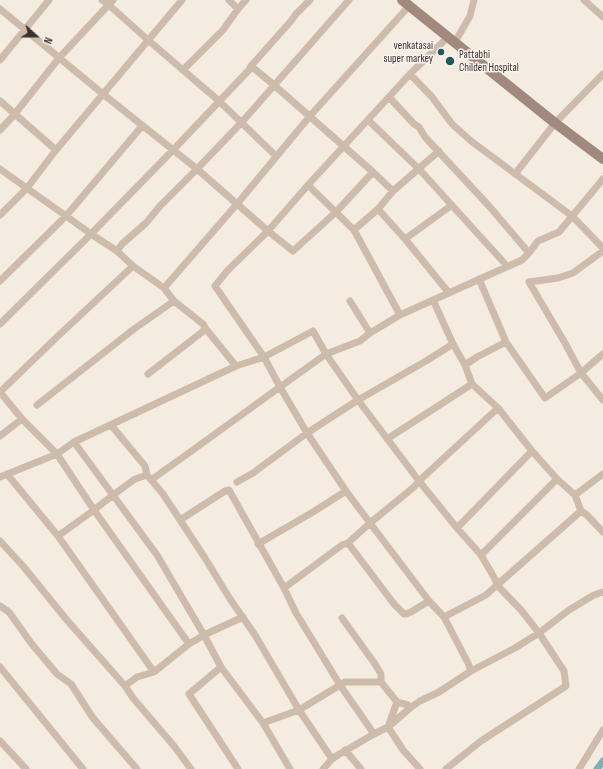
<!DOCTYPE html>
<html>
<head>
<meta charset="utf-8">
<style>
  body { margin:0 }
  #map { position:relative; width:603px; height:769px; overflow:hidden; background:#f4ebe1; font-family:"Sofia Sans Condensed",sans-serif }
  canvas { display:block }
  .north { position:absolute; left:16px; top:16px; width:40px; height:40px; -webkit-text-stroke:3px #fbf5ee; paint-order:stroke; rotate:111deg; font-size:11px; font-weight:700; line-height:16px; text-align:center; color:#3b302b }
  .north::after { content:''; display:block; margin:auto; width:14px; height:18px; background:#3b302b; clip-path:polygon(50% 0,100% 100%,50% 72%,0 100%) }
</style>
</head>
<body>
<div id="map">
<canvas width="603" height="769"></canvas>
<div class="north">N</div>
</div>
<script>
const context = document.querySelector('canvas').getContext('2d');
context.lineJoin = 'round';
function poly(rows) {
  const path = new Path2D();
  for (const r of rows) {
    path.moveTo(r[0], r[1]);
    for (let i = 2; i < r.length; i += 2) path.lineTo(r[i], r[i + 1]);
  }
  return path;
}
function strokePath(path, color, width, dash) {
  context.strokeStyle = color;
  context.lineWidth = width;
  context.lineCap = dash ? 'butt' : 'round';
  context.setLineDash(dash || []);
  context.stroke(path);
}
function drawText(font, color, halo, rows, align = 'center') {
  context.font = font + ' "Sofia Sans Condensed",sans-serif';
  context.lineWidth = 3;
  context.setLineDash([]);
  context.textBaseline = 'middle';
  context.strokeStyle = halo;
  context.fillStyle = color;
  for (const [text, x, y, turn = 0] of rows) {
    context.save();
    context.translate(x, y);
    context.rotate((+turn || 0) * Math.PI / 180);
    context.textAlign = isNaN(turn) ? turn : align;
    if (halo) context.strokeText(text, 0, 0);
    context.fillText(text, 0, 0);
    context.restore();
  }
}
strokePath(poly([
  [597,769,603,761]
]), '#7fb0b2', 7);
strokePath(poly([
  [102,0,109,5,148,40,219,101,276,156],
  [229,0,238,9],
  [584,0,603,17],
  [0,9,103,94,197,169,268,231,293,251,336,212,373,172],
  [455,42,470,16,474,0],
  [0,60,49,0],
  [251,66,274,85,373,172,393,191],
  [183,70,223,30,238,9,246,0],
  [410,74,432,97,452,124,471,141,572,216,603,248],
  [389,97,414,124,419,127,425,137,489,206,529,253],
  [0,101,56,150],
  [368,120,419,169,507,266],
  [0,130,14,115,59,58,113,0],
  [0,169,66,216,91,234,117,251,133,266,164,288,174,301,203,324,206,329,148,374],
  [515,174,555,123,603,74],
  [308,185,354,230,400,315],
  [378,209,405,239,449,293],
  [0,215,27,188,56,150,182,0],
  [354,230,378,209,393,191,439,151],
  [405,239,452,205],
  [117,251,122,244,146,223,160,206,197,169,242,122,349,0],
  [603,251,573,273,558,278,529,282,565,343,581,373,603,400],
  [479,279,506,342,545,398,581,373,603,354],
  [0,281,66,216,142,126],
  [164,288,237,204,310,116,409,6],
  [433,300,453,344,465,365,472,384,498,408,532,451,557,479,575,495,581,511,587,515,603,532],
  [350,301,370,333],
  [0,324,91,234,173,150,249,70,251,66,291,21,296,14,310,0],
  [206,329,236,366],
  [465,365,477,357,506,342],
  [0,392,22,419,57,454,94,510,189,644],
  [0,392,58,336,133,266],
  [37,405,134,329,174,301],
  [498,408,419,481,457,528,481,555,495,579,497,585,581,511],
  [111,425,145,466,147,475,163,494,205,558,230,599,255,635,299,710,345,682,381,682,397,702,388,727,374,734,338,755,332,759,323,769],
  [0,436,22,419],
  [387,439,472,384],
  [74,442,157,555,204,635,221,667],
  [7,474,58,536,154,672],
  [0,477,57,454,74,442,236,366,264,357,313,331,326,354,360,341,370,333,400,315,522,260,529,253,538,241,559,232,603,179],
  [151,480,179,460,280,387,326,354,358,400,419,481,414,487,370,523,346,491,307,433,280,387,264,357,215,286,228,270,268,231,308,185,410,74,448,37],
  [237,482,253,473,307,433,358,400,426,361,453,344],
  [575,495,603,474],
  [180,520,225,491,229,490,284,588],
  [457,528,532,451],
  [58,536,94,510,113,495,135,479,147,475],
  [0,541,23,566,66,619,125,686,133,698,174,746,191,769],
  [348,543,394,604,404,614,406,614,411,612,429,601],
  [258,544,313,512,346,491],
  [481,555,557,479],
  [0,606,9,612,31,643,57,674,71,684,93,718,137,769],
  [444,617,486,595,497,585,521,610,539,633,564,671,566,686,481,741,446,769],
  [342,618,375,664,381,674,381,682],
  [0,667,83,769],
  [125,686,137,677,154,672,189,644,204,635,243,617],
  [397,702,408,705,410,708,420,701,439,692,471,671,515,648,539,633,569,610,594,595,603,592],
  [410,708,388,727,403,750,420,769],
  [263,723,290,769],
  [374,734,340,685,296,613,284,588,342,545,348,543,370,523,429,601,444,617,468,663,471,671],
  [0,741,26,769],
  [345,750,361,769],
  [238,769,189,694,221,667,263,723,299,710,332,759],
  [579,769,603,730]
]), '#cdbbac', 7);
strokePath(poly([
  [402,0,555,123,603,159]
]), '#a18a7d', 10);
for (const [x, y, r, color] of [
  [441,52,4,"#1f5a5e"],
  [450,61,5,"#1f5a5e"]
]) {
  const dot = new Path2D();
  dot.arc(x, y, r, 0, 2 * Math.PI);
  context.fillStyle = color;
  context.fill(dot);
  strokePath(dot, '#fbf5ee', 1.5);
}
drawText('11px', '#3b302b', '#fbf5ee', [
  ["venkatasai",433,46],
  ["super markey",433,59],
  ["Pattabhi",459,55,"left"],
  ["Childen Hospital",459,68,"left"]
], 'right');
</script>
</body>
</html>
